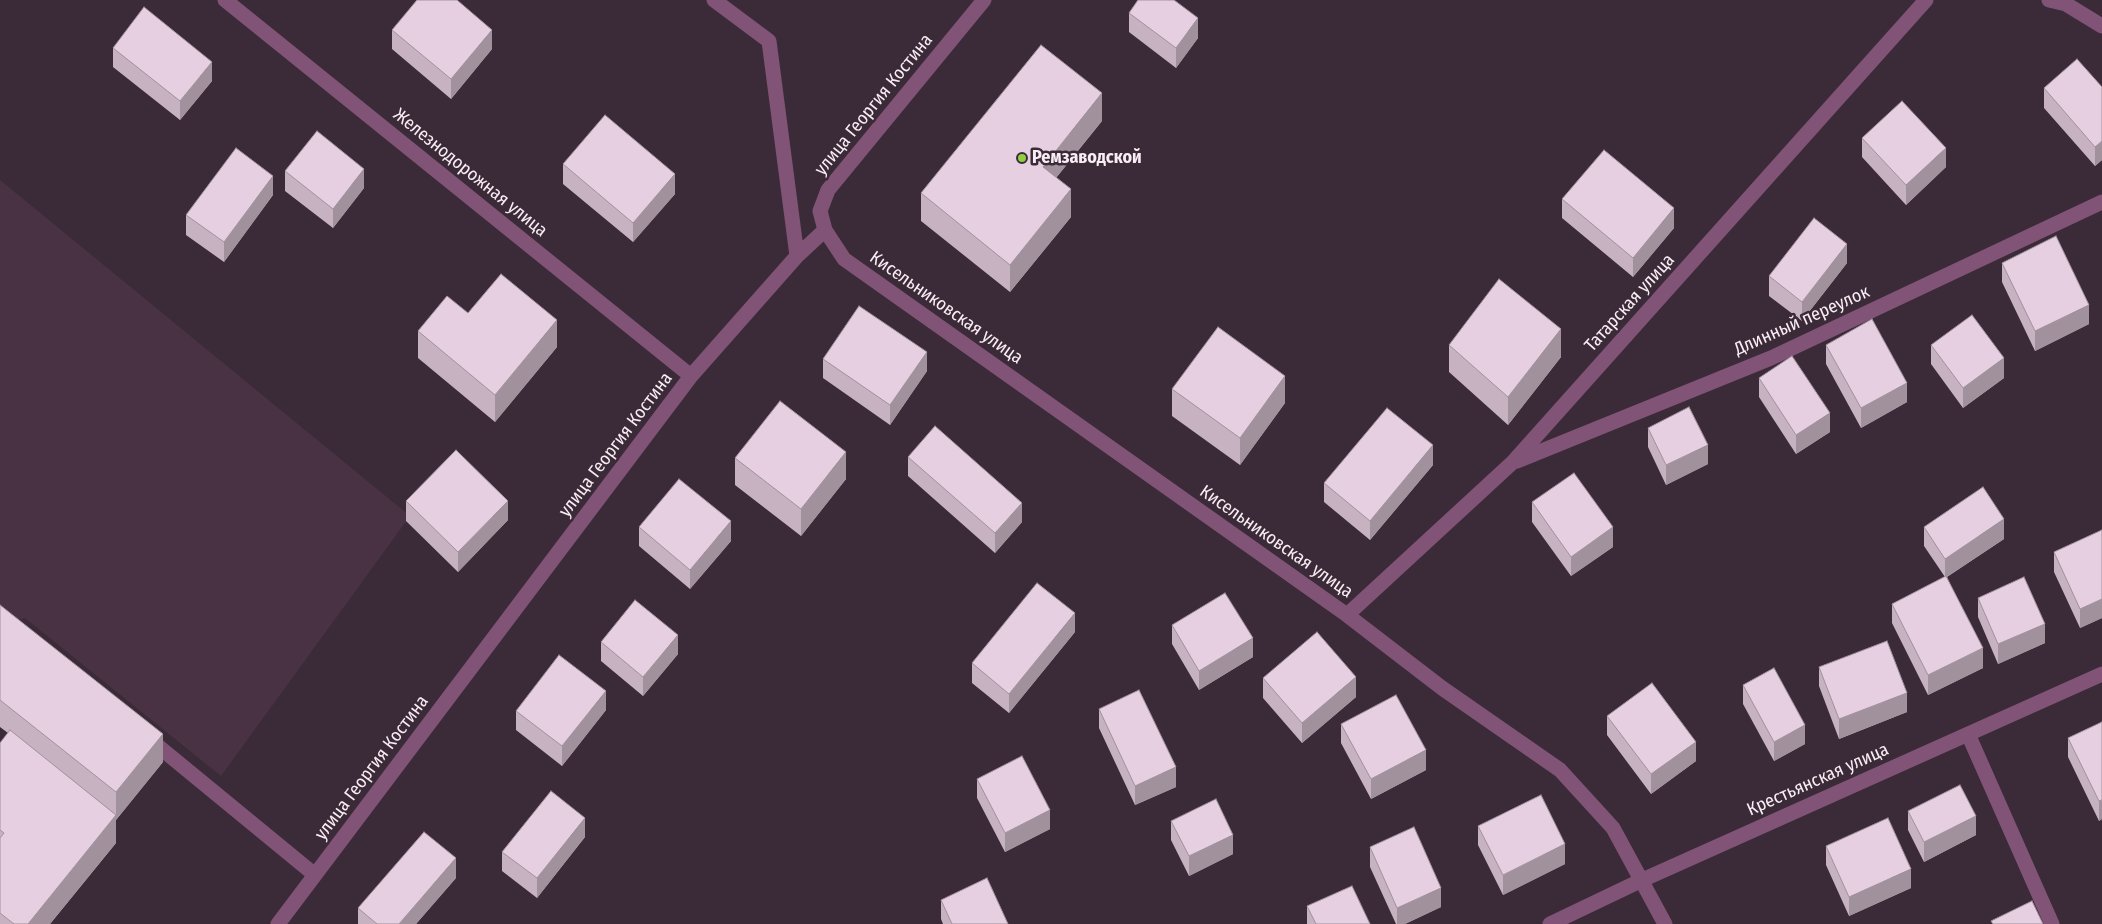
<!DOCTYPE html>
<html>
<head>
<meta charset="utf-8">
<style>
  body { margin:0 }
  canvas { display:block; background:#3b2a37 }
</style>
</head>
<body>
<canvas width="2102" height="924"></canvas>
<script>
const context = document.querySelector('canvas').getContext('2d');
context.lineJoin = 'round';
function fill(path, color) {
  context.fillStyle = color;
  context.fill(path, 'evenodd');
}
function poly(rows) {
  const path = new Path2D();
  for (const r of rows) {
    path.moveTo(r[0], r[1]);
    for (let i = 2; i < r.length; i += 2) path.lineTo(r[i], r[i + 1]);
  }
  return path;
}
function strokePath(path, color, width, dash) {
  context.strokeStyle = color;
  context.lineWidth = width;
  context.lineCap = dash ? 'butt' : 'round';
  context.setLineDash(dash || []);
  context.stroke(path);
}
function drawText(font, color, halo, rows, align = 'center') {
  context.font = font + ' "Fira Sans Condensed",sans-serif';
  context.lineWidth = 5;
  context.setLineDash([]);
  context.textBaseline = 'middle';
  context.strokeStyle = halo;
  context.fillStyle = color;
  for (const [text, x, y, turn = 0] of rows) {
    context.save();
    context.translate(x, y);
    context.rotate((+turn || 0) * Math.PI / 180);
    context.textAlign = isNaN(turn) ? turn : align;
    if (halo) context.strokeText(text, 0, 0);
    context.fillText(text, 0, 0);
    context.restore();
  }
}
fill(poly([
  [0,180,410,516,221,776,25,618,0,625]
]), '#483243');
strokePath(poly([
  [225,0,691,376],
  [714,0,769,41,797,256],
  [2049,0,2066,4,2102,26],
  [825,230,844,259,1347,615,1442,688,1560,770,1613,828,1665,924],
  [1517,461,1771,358,2102,202],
  [1347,615,1513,462,1926,0],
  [1968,734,2052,924],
  [147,737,315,875],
  [278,924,691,376,797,256,825,230,820,211,828,190,984,0],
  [1550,924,1640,881,2102,674]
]), '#815377', 15);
fill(poly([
  [1129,13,1198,38,1176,68,1129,32],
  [392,30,492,49,451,99,392,49],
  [113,48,212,81,180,120,113,67],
  [2102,87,2102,160,2095,166,2044,108,2044,88],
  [1102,121,1056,178,1071,217,1010,292,921,221,921,193],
  [1862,138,1946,167,1906,205,1862,157],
  [563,164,675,194,633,242,563,184],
  [285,171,364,188,333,228,285,191],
  [273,195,224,262,186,235,186,215],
  [1562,199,1674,228,1633,277,1562,218],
  [1847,263,1802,321,1769,296,1769,276],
  [2002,263,2089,324,2035,351,2002,282],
  [468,313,557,347,495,422,418,358,418,331],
  [1449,345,1561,357,1508,425,1449,372],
  [1826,345,1907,402,1861,428,1826,364],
  [1931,345,2004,378,1963,408,1931,364],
  [823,359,927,371,890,425,823,378],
  [1759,378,1830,432,1796,454,1759,397],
  [1172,389,1285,403,1240,465,1172,416],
  [1648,428,1708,464,1666,485,1648,447],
  [908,457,1022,522,995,553,908,476],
  [735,458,846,479,801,536,735,485],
  [1433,465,1370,540,1324,502,1324,483],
  [406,501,508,520,458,572,406,521],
  [1532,502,1613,547,1571,576,1532,522],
  [639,527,731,541,690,589,639,546],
  [1924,527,2004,539,1947,577,1983,668,1928,695,1892,623,1892,604,1945,577,1924,546],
  [2102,530,2102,618,2080,628,2054,572,2054,552],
  [1978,598,2045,643,1998,664,1978,617],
  [0,605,163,762,116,820,116,819,116,843,50,924,0,924,0,743,8,733,0,727],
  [1172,625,1253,657,1199,690,1172,644],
  [1075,632,1009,713,972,683,972,663],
  [601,642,678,654,643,696,601,661],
  [1819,667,1907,712,1839,739,1819,686],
  [1263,678,1356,697,1302,743,1263,698],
  [1743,685,1805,744,1774,761,1743,704],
  [1099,709,1176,787,1135,805,1099,728],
  [606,710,562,766,516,730,516,711],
  [1607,716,1696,761,1651,794,1607,735],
  [2102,722,2102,819,2099,821,2068,757,2068,738],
  [1341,724,1426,770,1371,799,1341,743],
  [977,779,1050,829,1005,852,977,798],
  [1908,811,1976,835,1924,862,1908,830],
  [1171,821,1233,854,1189,876,1171,840],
  [1478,826,1565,864,1503,895,1478,845],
  [585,837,537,898,502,871,502,852],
  [1826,846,1911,888,1849,916,1826,865],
  [1370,847,1441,907,1405,924,1396,924,1370,867],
  [456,878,416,924,358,924,358,908],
  [941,900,1008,924,943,924,941,919],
  [1307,906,1370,924,1307,924]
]), '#c6b2c1');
fill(poly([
  [1198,18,1198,38,1176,68,1176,48],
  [492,30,492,49,451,99,451,79],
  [212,62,212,81,180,120,180,101],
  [1102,93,1102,121,1043,194,1043,167],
  [2102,141,2102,160,2095,166,2095,147],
  [1946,148,1946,167,1906,205,1906,185],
  [364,169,364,188,333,228,333,209],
  [675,174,675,194,633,242,633,223],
  [273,176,273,195,224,262,224,242],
  [1071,189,1071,217,1010,292,1010,265],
  [1674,208,1674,228,1633,277,1633,258],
  [1847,244,1847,263,1802,321,1802,302],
  [2089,305,2089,324,2035,351,2035,331],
  [557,320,557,347,495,422,495,395],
  [1561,329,1561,357,1508,425,1508,397],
  [927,352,927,371,890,425,890,405],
  [2004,358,2004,378,1963,408,1963,388],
  [1285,376,1285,403,1240,465,1240,438],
  [1907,383,1907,402,1861,428,1861,408],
  [1830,413,1830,432,1796,454,1796,435],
  [1433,445,1433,465,1370,540,1370,521],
  [1708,445,1708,464,1666,485,1666,465],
  [846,452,846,479,801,536,801,509],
  [508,501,508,520,458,572,458,552],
  [1022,503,1022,522,995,553,995,533],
  [2004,519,2004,539,1945,578,1945,559],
  [731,521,731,541,690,589,690,570],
  [1613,527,1613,547,1571,576,1571,557],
  [2102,599,2102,618,2080,628,2080,609],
  [1075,613,1075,632,1009,713,1009,694],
  [2045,624,2045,643,1998,664,1998,644],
  [678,635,678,654,643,696,643,677],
  [1253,638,1253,657,1199,690,1199,671],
  [1983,648,1983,668,1928,695,1928,675],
  [1356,677,1356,697,1302,743,1302,723],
  [606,691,606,710,562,766,562,746],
  [1907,693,1907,712,1839,739,1839,719],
  [1805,725,1805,744,1774,761,1774,742],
  [163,734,163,762,116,820,116,792],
  [1696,742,1696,761,1651,794,1651,774],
  [1426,750,1426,770,1371,799,1371,779],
  [1176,767,1176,787,1135,805,1135,786],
  [2102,800,2102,819,2099,821,2099,801],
  [1050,810,1050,829,1005,852,1005,833],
  [116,815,116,843,50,924,28,924],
  [1976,816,1976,835,1924,862,1924,842],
  [585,818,585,837,537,898,537,878],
  [1233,835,1233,854,1189,876,1189,856],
  [1565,844,1565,864,1503,895,1503,875],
  [456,858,456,878,416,924,399,924],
  [1911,869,1911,888,1849,916,1849,897],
  [1441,888,1441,907,1405,924,1397,924,1397,908]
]), '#a1919d');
const building = poly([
  [417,0,457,0,492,30,451,79,392,30,417,0],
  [1138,0,1174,0,1198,18,1176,48,1129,13,1138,0],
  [144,7,212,62,180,101,113,48,144,7],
  [1041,45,1102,93,1043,167,1071,189,1010,265,921,193,1041,45],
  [2077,59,2102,87,2102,141,2095,147,2044,88,2077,59],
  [1902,101,1946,148,1906,185,1862,138,1902,101],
  [605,115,675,174,633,223,563,164,605,115],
  [317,131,364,169,333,209,285,171,317,131],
  [236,148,273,176,224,242,186,215,236,148],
  [1604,150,1674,208,1633,258,1562,199,1604,150],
  [1814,218,1847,244,1802,302,1769,276,1814,218],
  [2056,236,2089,305,2035,331,2002,263,2056,236],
  [501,274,557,320,495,395,418,331,447,296,468,313,501,274],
  [1499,279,1561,329,1508,397,1449,345,1499,279],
  [859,306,927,352,890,405,823,359,859,306],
  [1972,315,2004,358,1963,388,1931,345,1972,315],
  [1872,319,1907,383,1861,408,1826,345,1872,319],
  [1218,327,1285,376,1240,438,1172,389,1218,327],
  [1792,356,1830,413,1796,435,1759,378,1792,356],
  [780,401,846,452,801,509,735,458,780,401],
  [1689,407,1708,445,1666,465,1648,428,1689,407],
  [1387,408,1433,445,1370,521,1324,483,1387,408],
  [935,426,1022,503,995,533,908,457,935,426],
  [456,450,508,501,458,552,406,501,456,450],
  [1574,473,1613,527,1571,557,1532,502,1574,473],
  [679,479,731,521,690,570,639,527,679,479],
  [1983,487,2004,519,1945,559,1924,527,1983,487],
  [2102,530,2102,599,2080,609,2054,552,2102,530],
  [1946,576,1983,648,1928,675,1892,604,1946,576],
  [2024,577,2045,624,1998,644,1978,598,2024,577],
  [1037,583,1075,613,1009,694,972,663,1037,583],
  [1225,593,1253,638,1199,671,1172,625,1225,593],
  [635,600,678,635,643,677,601,642,635,600],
  [0,605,163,734,116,792,0,700,0,605],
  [1317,632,1356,677,1302,723,1263,678,1317,632],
  [1887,641,1907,693,1839,719,1819,667,1887,641],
  [559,655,606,691,562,746,516,711,559,655],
  [1774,668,1805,725,1774,742,1743,685,1774,668],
  [1652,683,1696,742,1651,774,1607,716,1652,683],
  [1139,690,1176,767,1135,786,1099,709,1139,690],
  [1396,695,1426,750,1371,779,1341,724,1396,695],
  [2102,722,2102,800,2099,801,2068,738,2102,722],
  [10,730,116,815,28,924,14,924,0,913,0,838,4,833,0,830,0,743,10,730],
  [1022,756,1050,810,1005,833,977,779,1022,756],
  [1960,785,1976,816,1924,842,1908,811,1960,785],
  [551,791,585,818,537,878,502,852,551,791],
  [1541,795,1565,844,1503,875,1478,826,1541,795],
  [1216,799,1233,835,1189,856,1171,821,1216,799],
  [1888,818,1911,869,1849,897,1826,846,1888,818],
  [1414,827,1441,888,1397,908,1370,847,1414,827],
  [424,832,456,858,399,924,377,924,358,908,424,832],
  [987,878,1008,924,952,924,941,900,987,878],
  [1352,886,1370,924,1316,924,1307,906,1352,886],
  [2032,901,2043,924,1993,924,1991,921,2032,901]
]);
fill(building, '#e6cfe0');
strokePath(building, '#a1919d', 1);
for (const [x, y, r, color] of [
  [1022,158,5,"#8fcd41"]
]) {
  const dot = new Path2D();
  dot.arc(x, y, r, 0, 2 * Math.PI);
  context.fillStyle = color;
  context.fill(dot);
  strokePath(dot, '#3b2a37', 2);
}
drawText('18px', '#f9edf5', '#3b2a37', [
  ["улица Георгия Костина",874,105,-51],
  ["Железнодорожная улица",470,173,39],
  ["Татарская улица",1630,303,-48],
  ["Кисельниковская улица",946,308,35],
  ["Длинный переулок",1802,321,-24],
  ["улица Георгия Костина",616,445,-53],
  ["Кисельниковская улица",1276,542,35],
  ["улица Георгия Костина",372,768,-53],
  ["Крестьянская улица",1818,780,-24]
]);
drawText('bold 18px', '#f9edf5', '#3b2a37', [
  ["Ремзаводской",1032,158]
], 'left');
</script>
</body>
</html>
